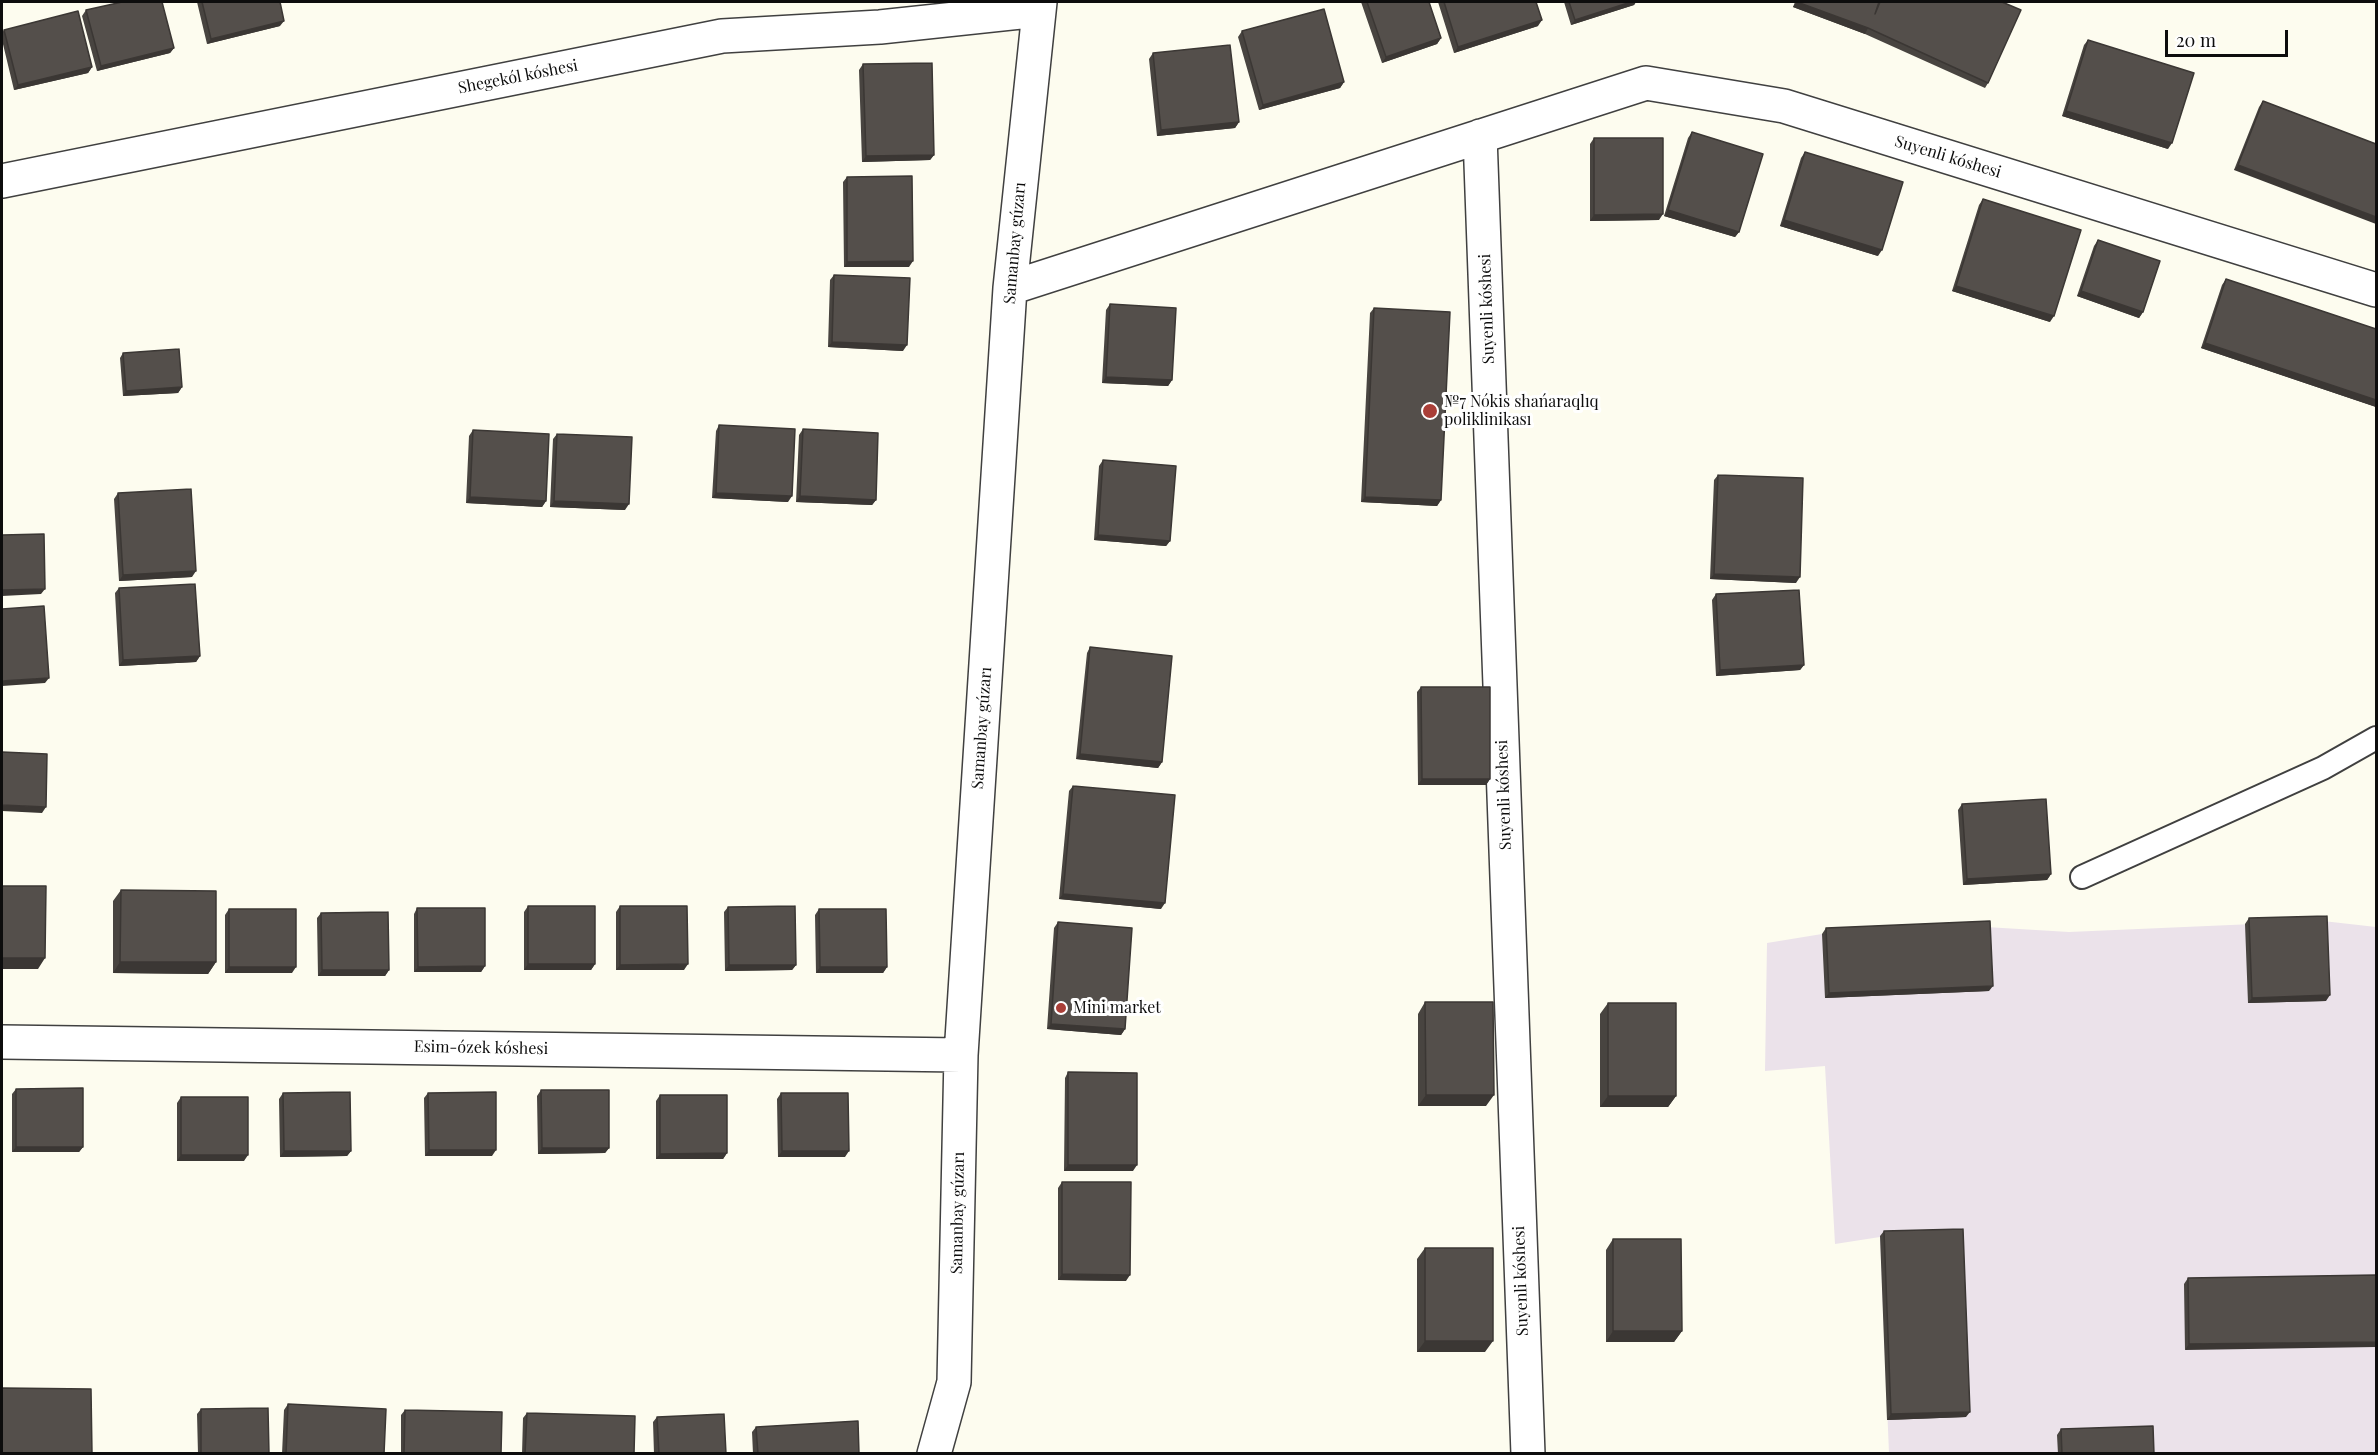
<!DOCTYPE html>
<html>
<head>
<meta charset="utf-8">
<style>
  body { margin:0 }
  #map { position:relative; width:2378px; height:1455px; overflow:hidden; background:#fdfcef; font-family:"Playfair Display",serif }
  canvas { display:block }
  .frame { position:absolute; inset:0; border:3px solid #0d0d0d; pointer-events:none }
  .scale { position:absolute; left:2165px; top:30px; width:123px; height:27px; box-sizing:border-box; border:3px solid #0d0d0d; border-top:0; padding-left:8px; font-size:18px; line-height:21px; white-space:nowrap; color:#0d0d0d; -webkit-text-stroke:4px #fff; paint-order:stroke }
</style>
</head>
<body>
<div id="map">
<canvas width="2378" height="1455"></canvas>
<div class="frame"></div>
<div class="scale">20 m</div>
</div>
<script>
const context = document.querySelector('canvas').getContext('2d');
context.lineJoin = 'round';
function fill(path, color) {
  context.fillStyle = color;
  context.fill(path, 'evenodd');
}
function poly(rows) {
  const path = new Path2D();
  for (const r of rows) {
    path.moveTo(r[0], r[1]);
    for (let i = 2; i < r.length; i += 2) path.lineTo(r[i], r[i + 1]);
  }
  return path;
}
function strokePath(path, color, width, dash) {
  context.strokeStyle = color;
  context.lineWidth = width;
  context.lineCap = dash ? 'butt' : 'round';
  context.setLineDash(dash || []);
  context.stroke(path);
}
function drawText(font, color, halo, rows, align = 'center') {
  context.font = font + ' "Playfair Display",serif';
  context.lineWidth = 6;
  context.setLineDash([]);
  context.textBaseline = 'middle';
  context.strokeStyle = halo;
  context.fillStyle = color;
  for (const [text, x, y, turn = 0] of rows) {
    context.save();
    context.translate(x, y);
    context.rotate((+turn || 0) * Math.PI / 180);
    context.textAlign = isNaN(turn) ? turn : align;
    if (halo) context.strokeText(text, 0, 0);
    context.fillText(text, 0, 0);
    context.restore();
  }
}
fill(poly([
  [2323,921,2376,927,2376,1453,1889,1453,1880,1237,1835,1244,1825,1066,1765,1071,1767,943,1822,934,1986,927,2069,932]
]), '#ebe2ea');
const lane = poly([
  [2082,877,2323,768,2376,738]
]);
const street = poly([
  [1480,136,1528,1454],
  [2,181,722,36,880,27,1039,10],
  [1010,288,1646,83,1784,106,2376,290],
  [2,1042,961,1055],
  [934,1454,954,1382,961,1055,1010,288,1040,2]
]);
strokePath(lane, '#404040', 26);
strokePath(street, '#404040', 36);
strokePath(lane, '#fff', 22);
strokePath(street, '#fff', 33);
fill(poly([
  [197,2,280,2,280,26,207,44],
  [1361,2,1429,2,1441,38,1437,44,1382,63],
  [1438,2,1536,2,1538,26,1454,53],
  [1564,2,1636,2,1634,5,1571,25],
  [1795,2,2002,2,1988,83,1985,88,1865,34,1793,7],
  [86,10,174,48,170,53,97,71,82,16],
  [4,30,92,67,88,73,14,90,2,40,2,33],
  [1242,31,1344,82,1340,88,1259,110,1238,37],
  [2088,40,2168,149,2062,116,2084,45],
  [1153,53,1239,122,1235,128,1157,136,1149,59],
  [863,64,934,155,930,160,862,162,859,70],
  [2263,101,2376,144,2234,170,2259,107],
  [1692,132,1739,232,1735,237,1664,216,1688,138],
  [1594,138,1659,220,1590,221,1590,144],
  [1805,152,1878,256,1780,226,1801,158],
  [847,177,909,267,844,267,843,182],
  [1983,199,2050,322,1952,291,1979,205],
  [2098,240,2143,312,2139,318,2077,296,2094,246],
  [834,275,903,351,828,347,830,280],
  [2226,279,2376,329,2376,407,2201,348,2222,285],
  [1110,304,1172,380,1168,386,1102,383,1106,310],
  [1374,308,1441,500,1437,506,1361,502,1370,313],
  [123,353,182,387,178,393,123,396,120,358],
  [719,425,788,502,712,498,716,431],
  [803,429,876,500,872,505,796,502,799,435],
  [473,430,546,501,542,507,466,503,469,436],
  [557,434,625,510,550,507,553,439],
  [1103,460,1170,541,1166,546,1094,540,1099,466],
  [1718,475,1796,583,1710,579,1714,480],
  [118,493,192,577,119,581,114,499],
  [119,588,200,656,196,662,119,666,115,593],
  [1716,594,1804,665,1800,670,1716,676,1712,600],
  [1090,647,1162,762,1158,768,1076,759,1087,653],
  [1421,687,1490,779,1486,785,1418,785,1417,692],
  [1073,786,1161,909,1059,899,1069,791],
  [1962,804,2051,874,2047,880,1963,885,1958,810],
  [121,890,216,962,208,974,113,973,113,901],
  [528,906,595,964,591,970,524,970,524,912],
  [620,906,684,970,616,970,616,912],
  [728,907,796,965,792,970,725,971,724,912],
  [417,908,485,966,481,972,414,972,414,914],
  [229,909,292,973,225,973,225,915],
  [819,909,887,967,883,973,816,973,815,915],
  [321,913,389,970,385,976,318,976,317,918],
  [2249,918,2326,1001,2248,1003,2245,924],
  [1058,922,1125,1029,1121,1035,1047,1029,1054,928],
  [1826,928,1989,991,1825,998,1822,934],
  [1425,1002,1486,1106,1418,1106,1418,1014],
  [1608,1003,1676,1096,1668,1107,1600,1107,1600,1014],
  [1068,1072,1133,1171,1064,1171,1065,1078],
  [16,1089,83,1147,79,1152,12,1152,12,1094],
  [541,1090,609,1148,605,1153,538,1154,537,1096],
  [283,1093,351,1151,347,1156,280,1157,279,1099],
  [428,1093,492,1156,425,1156,424,1098],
  [781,1093,845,1157,778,1157,777,1099],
  [660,1095,727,1153,723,1159,656,1159,656,1101],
  [181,1097,244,1161,177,1161,177,1103],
  [1062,1182,1126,1281,1058,1280,1058,1188],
  [1884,1231,1966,1417,1887,1420,1880,1236],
  [1613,1239,1682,1331,1674,1342,1606,1342,1606,1250],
  [1425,1248,1485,1352,1417,1352,1417,1259],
  [2376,1275,2185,1350,2184,1284,2188,1278],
  [288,1404,384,1454,282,1454,284,1410],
  [201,1409,269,1454,198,1454,197,1414],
  [405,1410,501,1454,401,1454,401,1415],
  [527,1413,634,1454,522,1454,523,1418],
  [657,1417,726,1454,654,1454,653,1422],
  [756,1427,859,1454,753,1454,752,1432],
  [2061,1429,2154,1454,2058,1454,2057,1435]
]), '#484440');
fill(poly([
  [1631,2,1636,2,1634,5,1571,25,1575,20],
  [1797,2,1868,28,1865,34,1793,7],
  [1542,20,1538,26,1454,53,1458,47],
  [284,21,280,26,207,44,211,39],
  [1441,38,1437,44,1382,63,1386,57],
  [174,48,170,53,97,71,101,66],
  [92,67,88,73,14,90,18,85],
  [1344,82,1340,88,1259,110,1263,105],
  [2066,111,2172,143,2168,149,2062,116],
  [1239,122,1235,128,1157,136,1161,130],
  [934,155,930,160,862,162,866,156],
  [2238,165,2376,217,2376,224,2234,170],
  [1668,210,1739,232,1735,237,1664,216],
  [1663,214,1659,220,1590,221,1594,215],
  [1784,220,1882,250,1878,256,1780,226],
  [913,261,909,267,844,267,847,262],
  [1956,286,2054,316,2050,322,1952,291],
  [2081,291,2143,312,2139,318,2077,296],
  [832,342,907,345,903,351,828,347],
  [2205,343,2376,400,2376,407,2201,348],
  [1106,377,1172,380,1168,386,1102,383],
  [182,387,178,393,123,396,126,391],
  [716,493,792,496,788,502,712,498],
  [800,496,876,500,872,505,796,502],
  [470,497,546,501,542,507,466,503],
  [1365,497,1441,500,1437,506,1361,502],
  [554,501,629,504,625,510,550,507],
  [1098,535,1170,541,1166,546,1094,540],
  [196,571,192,577,119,581,123,575],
  [1714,574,1800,577,1796,583,1710,579],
  [45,589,41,594,2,596,2,590],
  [200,656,196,662,119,666,123,660],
  [1804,665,1800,670,1716,676,1720,670],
  [49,678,45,683,2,686,2,681],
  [1080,754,1162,762,1158,768,1076,759],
  [1422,779,1490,779,1486,785,1418,785],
  [2,805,46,807,42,813,2,811],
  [2051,874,2047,880,1963,885,1967,879],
  [1063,894,1165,903,1161,909,1059,899],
  [2,958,45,958,38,969,2,969],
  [120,962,216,962,208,974,113,973],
  [528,964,595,964,591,970,524,970],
  [688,964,684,970,616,970,620,965],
  [729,965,796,965,792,970,725,971],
  [485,966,481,972,414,972,418,967],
  [229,967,296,967,292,973,225,973],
  [820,967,887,967,883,973,816,973],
  [322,970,389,970,385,976,318,976],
  [1993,986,1989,991,1825,998,1829,993],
  [2330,995,2326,1001,2248,1003,2252,998],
  [1051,1024,1125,1029,1121,1035,1047,1029],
  [1426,1095,1494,1095,1486,1106,1418,1106],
  [1608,1096,1676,1096,1668,1107,1600,1107],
  [16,1147,83,1147,79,1152,12,1152],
  [542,1148,609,1148,605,1153,538,1154],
  [429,1150,496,1150,492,1156,425,1156],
  [284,1151,351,1151,347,1156,280,1157],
  [782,1151,849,1151,845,1157,778,1157],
  [727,1153,723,1159,656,1159,660,1154],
  [181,1155,248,1155,244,1161,177,1161],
  [1068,1165,1137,1165,1133,1171,1064,1171],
  [1062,1274,1130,1275,1126,1281,1058,1280],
  [1613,1331,1682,1331,1674,1342,1606,1342],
  [1425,1341,1493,1341,1485,1352,1417,1352],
  [2376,1342,2376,1347,2185,1350,2189,1344],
  [1970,1412,1966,1417,1887,1420,1891,1414]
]), '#3b3734');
const building = poly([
  [122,2,162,2,174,48,101,66,86,10,122,2],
  [202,2,280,2,284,21,211,39,202,2],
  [1367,2,1429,2,1441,38,1386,57,1367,2],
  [1444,2,1536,2,1542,20,1458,47,1444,2],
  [1569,2,1631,2,1575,20,1569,2],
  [1797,2,1879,2,1875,14,1880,2,2002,2,2021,10,1988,83,1868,28,1797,2],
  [1324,9,1344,82,1263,105,1242,31,1324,9],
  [78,11,92,67,18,85,4,30,78,11],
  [2088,40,2194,73,2172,143,2066,111,2088,40],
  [1230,45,1239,122,1161,130,1153,53,1230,45],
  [932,63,934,155,866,156,863,64,932,63],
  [2263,101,2376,144,2376,217,2238,165,2263,101],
  [1692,132,1763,154,1739,232,1668,210,1692,132],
  [1594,138,1663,138,1663,214,1594,215,1594,138],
  [1805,152,1903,182,1882,250,1784,220,1805,152],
  [912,176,913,261,847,262,847,177,912,176],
  [1983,199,2081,230,2054,316,1956,286,1983,199],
  [2098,240,2160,261,2143,312,2081,291,2098,240],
  [834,275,910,278,907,345,832,342,834,275],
  [2226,279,2376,329,2376,400,2205,343,2226,279],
  [1110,304,1176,308,1172,380,1106,377,1110,304],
  [1374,308,1450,312,1441,500,1365,497,1374,308],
  [179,349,182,387,126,391,123,353,179,349],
  [719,425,795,429,792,496,716,493,719,425],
  [803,429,878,433,876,500,800,496,803,429],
  [473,430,549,434,546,501,470,497,473,430],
  [557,434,632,437,629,504,554,501,557,434],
  [1103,460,1176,466,1170,541,1098,535,1103,460],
  [1718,475,1803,478,1800,577,1714,574,1718,475],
  [191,489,196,571,123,575,118,493,191,489],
  [44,534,45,589,2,590,2,535,44,534],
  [195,584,200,656,123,660,119,588,195,584],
  [1799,590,1804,665,1720,670,1716,594,1799,590],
  [44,606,49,678,2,681,2,609,44,606],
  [1090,647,1172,656,1162,762,1080,754,1090,647],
  [1421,687,1490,687,1490,779,1422,779,1421,687],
  [2,752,47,754,46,807,2,805,2,752],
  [1073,786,1175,795,1165,903,1063,894,1073,786],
  [2046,799,2051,874,1967,879,1962,804,2046,799],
  [2,886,46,886,45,958,2,958,2,886],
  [121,890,216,891,216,962,120,962,121,890],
  [528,906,595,906,595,964,528,964,528,906],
  [620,906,687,906,688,964,620,965,620,906],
  [795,906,796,965,729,965,728,907,795,906],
  [417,908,485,908,485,966,418,967,417,908],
  [229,909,296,909,296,967,229,967,229,909],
  [819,909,886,909,887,967,820,967,819,909],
  [388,912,389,970,322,970,321,913,388,912],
  [2327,916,2330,995,2252,998,2249,918,2327,916],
  [1990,921,1993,986,1829,993,1826,928,1990,921],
  [1058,922,1132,928,1125,1029,1051,1024,1058,922],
  [1425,1002,1493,1002,1494,1095,1426,1095,1425,1002],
  [1608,1003,1676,1003,1676,1096,1608,1096,1608,1003],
  [1068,1072,1137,1073,1137,1165,1068,1165,1068,1072],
  [83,1088,83,1147,16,1147,16,1089,83,1088],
  [541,1090,609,1090,609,1148,542,1148,541,1090],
  [350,1092,351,1151,284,1151,283,1093,350,1092],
  [496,1092,496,1150,429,1150,428,1093,496,1092],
  [781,1093,848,1093,849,1151,782,1151,781,1093],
  [660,1095,727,1095,727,1153,660,1154,660,1095],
  [181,1097,248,1097,248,1155,181,1155,181,1097],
  [1062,1182,1131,1182,1130,1275,1062,1274,1062,1182],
  [1963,1229,1970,1412,1891,1414,1884,1231,1963,1229],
  [1613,1239,1681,1239,1682,1331,1613,1331,1613,1239],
  [1425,1248,1493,1248,1493,1341,1425,1341,1425,1248],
  [2376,1275,2376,1342,2189,1344,2188,1278,2376,1275],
  [2,1388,91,1389,92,1454,2,1454,2,1388],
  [288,1404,386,1409,384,1454,286,1454,288,1404],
  [268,1408,269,1454,201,1454,201,1409,268,1408],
  [405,1410,502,1412,501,1454,404,1454,405,1410],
  [527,1413,635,1416,634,1454,525,1454,527,1413],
  [724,1414,726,1454,659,1454,657,1417,724,1414],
  [858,1421,859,1454,758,1454,756,1427,858,1421],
  [2153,1426,2154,1454,2062,1454,2061,1429,2153,1426]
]);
fill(building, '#544f4b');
strokePath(building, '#3b3734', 1.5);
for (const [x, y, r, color] of [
  [1430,411,8,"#aa3f38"],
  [1061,1008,6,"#aa3f38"]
]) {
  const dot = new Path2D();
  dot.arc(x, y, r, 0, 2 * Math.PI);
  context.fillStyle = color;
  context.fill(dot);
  strokePath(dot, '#fff', 2);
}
drawText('16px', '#0d0d0d', '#fff', [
  ["Shegekól kóshesi",518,77,-11],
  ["Suyenli kóshesi",1948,157,17],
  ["Samanbay gúzarı",1015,243,-85],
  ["Suyenli kóshesi",1487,309,-92],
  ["Samanbay gúzarı",982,728,-86],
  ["Suyenli kóshesi",1504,795,-92],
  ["Esim-ózek kóshesi",481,1048,1],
  ["Samanbay gúzarı",958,1213,-89],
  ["Suyenli kóshesi",1521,1281,-92]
]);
drawText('16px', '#0d0d0d', '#fff', [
  ["№7 Nókis shańaraqlıq",1444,402],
  ["poliklinikası",1444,420],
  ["Mini market",1073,1008]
], 'left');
</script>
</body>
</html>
